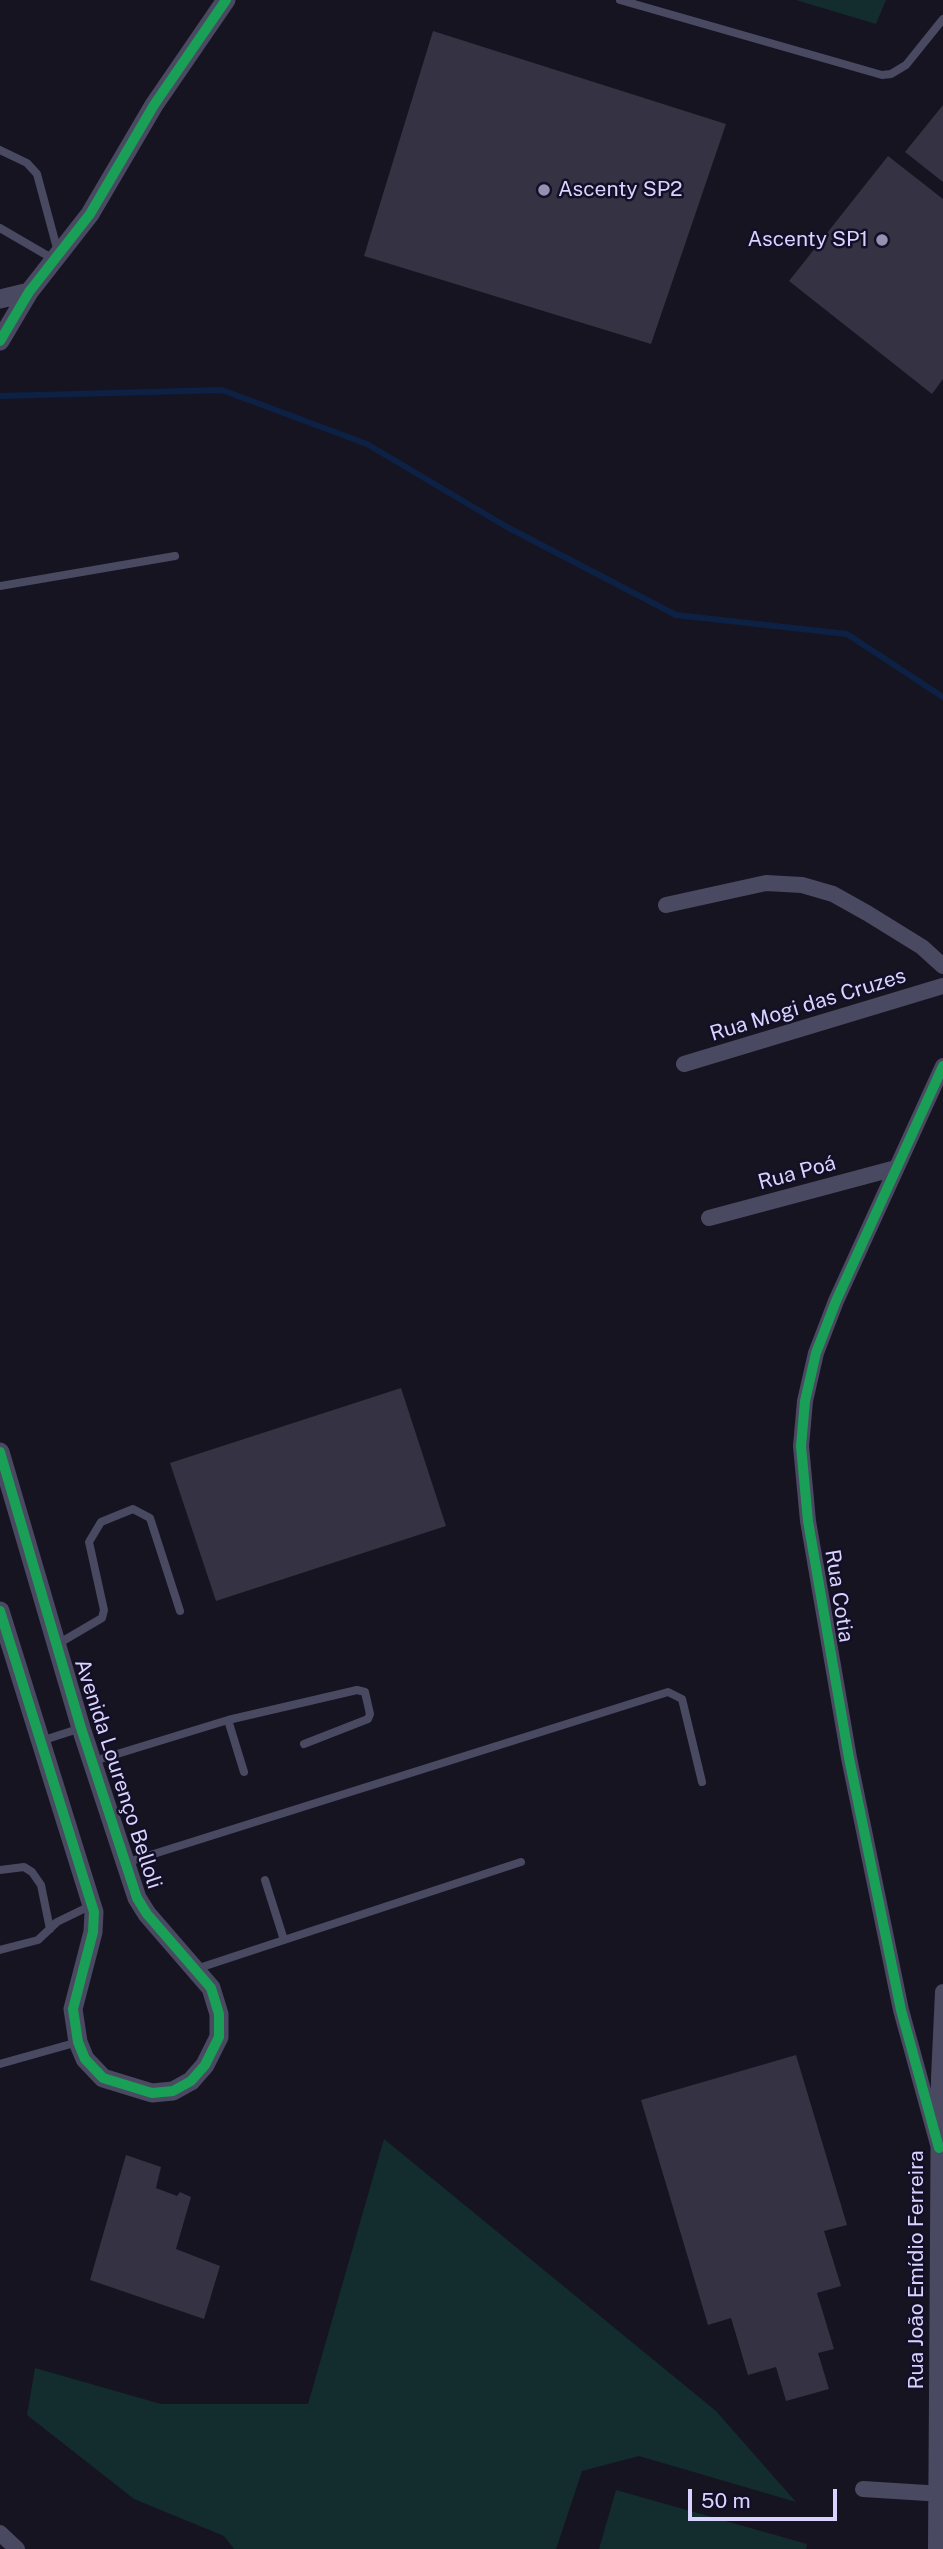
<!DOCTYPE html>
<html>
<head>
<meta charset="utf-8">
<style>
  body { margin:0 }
  #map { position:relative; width:943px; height:2549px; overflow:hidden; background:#161421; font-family:"Public Sans",sans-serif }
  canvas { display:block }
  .scale { position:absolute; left:688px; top:2489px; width:149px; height:32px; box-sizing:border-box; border:4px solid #d9d4ff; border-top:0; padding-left:9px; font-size:21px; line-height:24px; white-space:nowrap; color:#d9d4ff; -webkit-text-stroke:5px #130f26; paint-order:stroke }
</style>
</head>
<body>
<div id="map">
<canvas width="943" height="2549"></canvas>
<div class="scale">50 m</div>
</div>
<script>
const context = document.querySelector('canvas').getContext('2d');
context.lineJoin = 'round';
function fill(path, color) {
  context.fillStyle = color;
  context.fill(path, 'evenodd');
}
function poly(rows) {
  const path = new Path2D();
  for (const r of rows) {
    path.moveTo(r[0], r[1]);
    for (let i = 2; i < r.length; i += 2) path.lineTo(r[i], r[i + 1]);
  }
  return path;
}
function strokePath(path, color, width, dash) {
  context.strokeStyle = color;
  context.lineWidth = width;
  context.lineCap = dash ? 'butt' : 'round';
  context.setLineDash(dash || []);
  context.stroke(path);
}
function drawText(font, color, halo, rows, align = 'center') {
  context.font = font + ' "Public Sans",sans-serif';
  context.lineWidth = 5;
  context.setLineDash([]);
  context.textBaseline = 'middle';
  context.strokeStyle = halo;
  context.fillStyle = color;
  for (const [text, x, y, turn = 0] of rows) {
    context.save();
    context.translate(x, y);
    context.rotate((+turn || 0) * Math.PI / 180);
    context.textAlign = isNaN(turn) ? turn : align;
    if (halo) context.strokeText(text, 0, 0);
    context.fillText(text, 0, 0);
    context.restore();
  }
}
fill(poly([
  [796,0,886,0,876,24],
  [384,2139,716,2411,796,2502,639,2456,582,2471,556,2549,234,2549,224,2536,134,2499,27,2415,35,2368,161,2404,308,2404],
  [616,2490,807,2544,806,2549,599,2549]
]), '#132c2d');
strokePath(poly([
  [0,396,222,390,367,444,507,527,676,615,847,634,943,697]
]), '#0d2144', 6);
fill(poly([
  [433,31,726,124,651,344,364,256],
  [943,105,943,182,905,152],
  [888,156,943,199,943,379,932,394,789,281],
  [401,1388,446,1526,216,1601,170,1463],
  [796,2055,847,2225,824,2231,841,2286,817,2293,834,2349,818,2353,829,2389,786,2401,776,2367,748,2375,731,2318,708,2325,641,2100],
  [126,2155,161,2167,156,2188,177,2196,180,2192,191,2197,176,2249,220,2266,204,2319,90,2280]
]), '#343243');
strokePath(poly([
  [620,0,882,75,891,74,906,65,943,19],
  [0,150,27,163,37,174,58,252],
  [0,228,55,260],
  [0,586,175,556],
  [56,1645,102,1618,104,1610,89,1542,101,1522,133,1509,150,1518,180,1611],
  [228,1720,244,1772],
  [41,1741,81,1728],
  [91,1762,228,1720,357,1690,365,1692,370,1714,368,1719,304,1744],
  [125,1863,668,1692,682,1699,702,1782],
  [0,1870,24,1867,32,1872,41,1885,50,1929],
  [265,1880,284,1940],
  [0,1950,38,1940,57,1922,92,1905],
  [196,1969,521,1862],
  [0,2064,78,2042]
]), '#4a4962', 8);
strokePath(poly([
  [666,905,766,883,802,885,833,894,867,913,922,947,943,966],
  [684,1064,943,986],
  [709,1218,896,1168],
  [939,2148,901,2010,849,1758,808,1521,801,1446,805,1401,816,1353,836,1301,943,1066],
  [863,2489,943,2494],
  [0,2533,17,2549],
  [936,2549,939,2078,943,1992]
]), '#4a4962', 16);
strokePath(poly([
  [0,299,29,292],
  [0,341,29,292,90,214,154,105,226,0],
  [0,1452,81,1728,137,1898,147,1914,211,1988,219,2014,219,2037,205,2065,191,2081,173,2091,152,2093,103,2078,85,2059,78,2042,73,2009,93,1932,94,1912,0,1611]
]), '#4a4962', 19);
strokePath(poly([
  [0,341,29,292,90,214,154,105,226,0],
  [0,1452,81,1728,137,1898,147,1914,211,1988,219,2014,219,2037,205,2065,191,2081,173,2091,152,2093,103,2078,85,2059,78,2042,73,2009,93,1932,94,1912,0,1611],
  [939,2148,901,2010,849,1758,808,1521,801,1446,805,1401,816,1353,836,1301,943,1066]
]), '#1a9f57', 10);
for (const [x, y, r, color] of [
  [544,190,7,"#9591b1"],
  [882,240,7,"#9591b1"]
]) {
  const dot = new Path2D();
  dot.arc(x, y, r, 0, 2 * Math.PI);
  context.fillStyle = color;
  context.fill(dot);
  strokePath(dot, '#130f26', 2.5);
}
drawText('21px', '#d9d4ff', '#130f26', [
  ["Ascenty SP2",558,190],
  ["Ascenty SP1",868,240,"right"]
], 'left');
drawText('21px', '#d9d4ff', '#130f26', [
  ["Rua Mogi das Cruzes",808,1005,-17],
  ["Rua Poá",797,1173,-15],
  ["Rua Cotia",839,1596,81],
  ["Avenida Lourenço Belloli",118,1774,72],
  ["Rua João Emídio Ferreira",917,2270,-90]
]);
</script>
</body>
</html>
